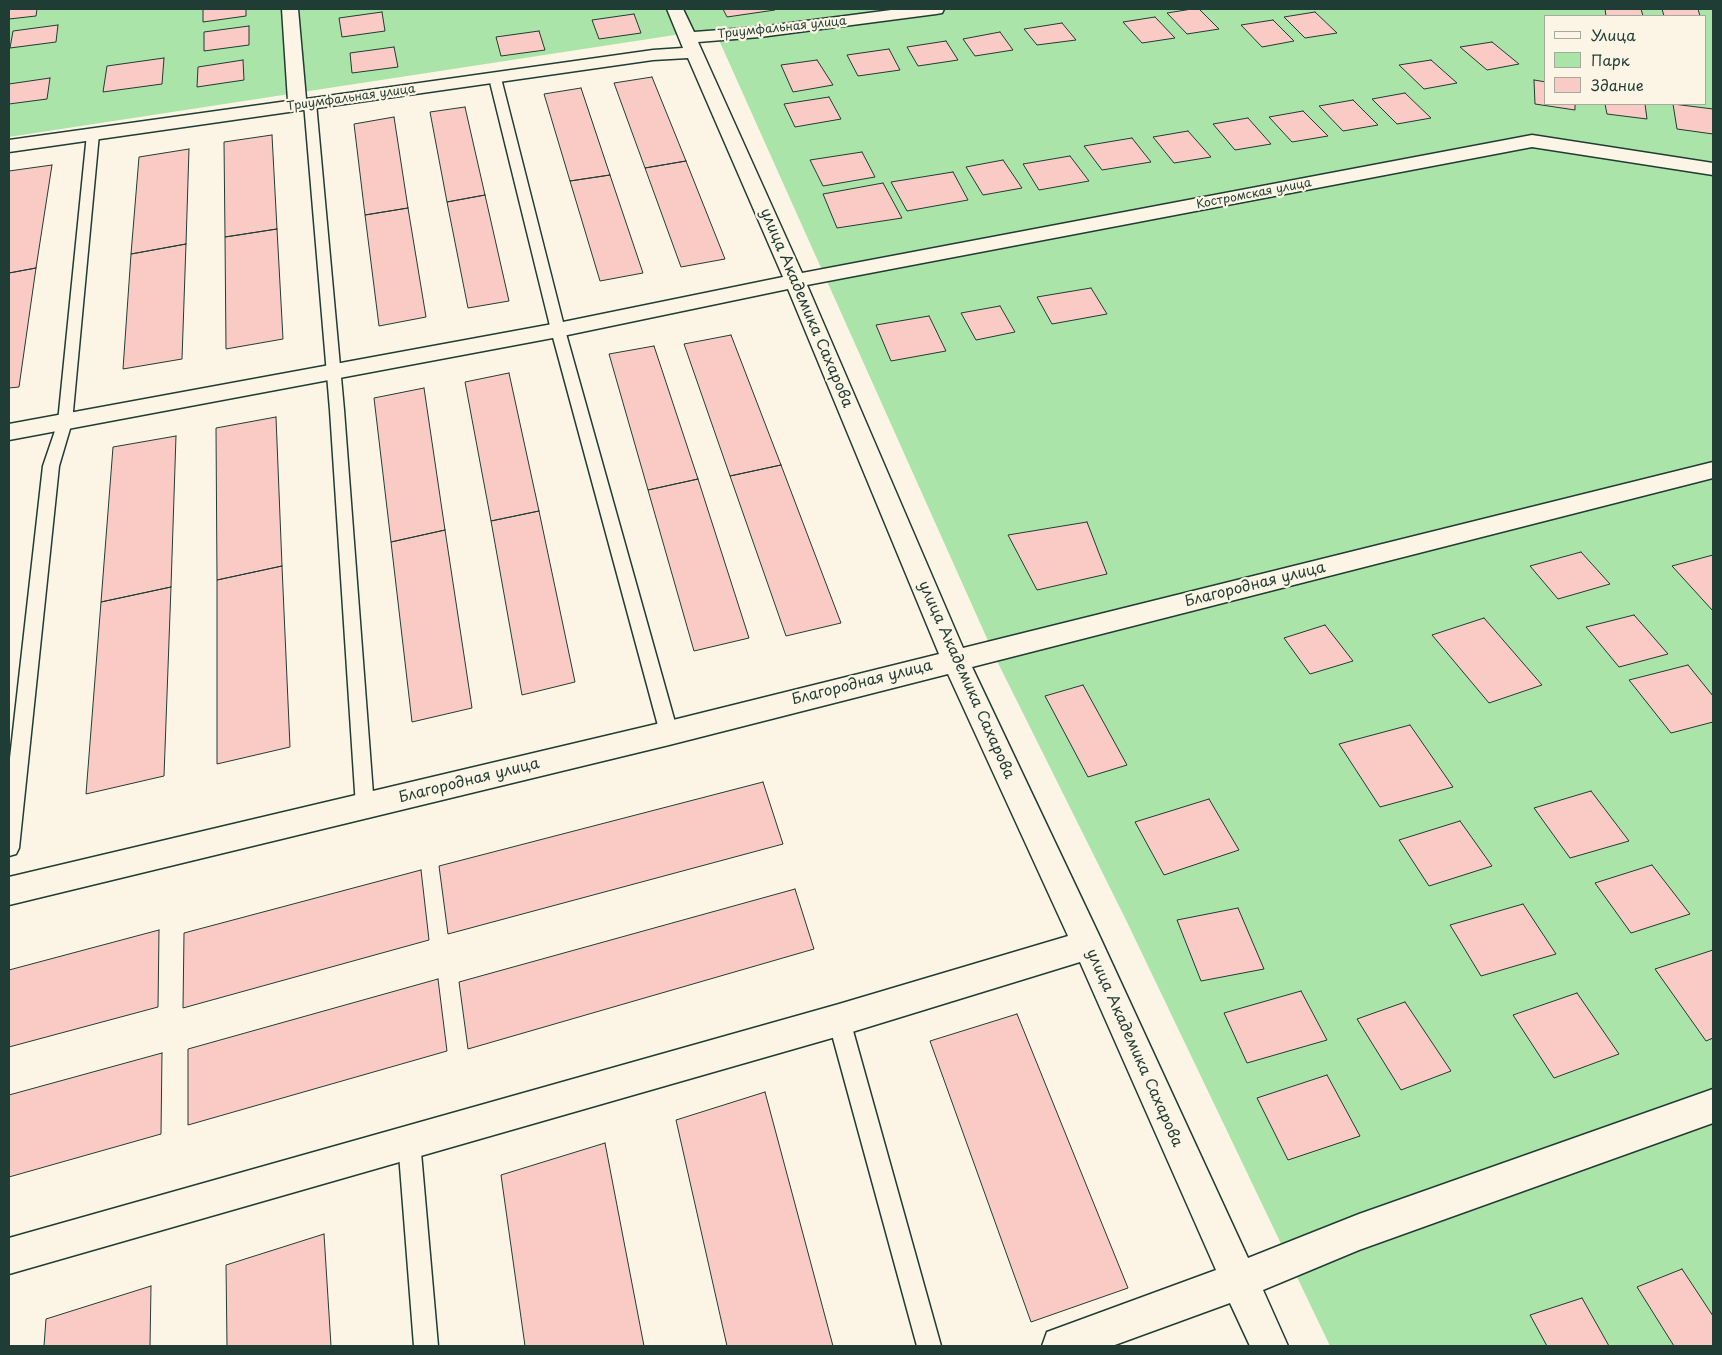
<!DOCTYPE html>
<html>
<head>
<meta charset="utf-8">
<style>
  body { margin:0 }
  #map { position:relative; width:1722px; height:1355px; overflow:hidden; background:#fcf5e5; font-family:"Playpen Sans",sans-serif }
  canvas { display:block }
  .frame { position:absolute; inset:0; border:10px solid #1f3d34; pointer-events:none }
  .legend { position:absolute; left:1544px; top:15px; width:162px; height:90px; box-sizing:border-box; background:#fcf5e5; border:1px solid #a4ab9e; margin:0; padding:6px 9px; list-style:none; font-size:15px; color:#1f3d34 }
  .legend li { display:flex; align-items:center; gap:10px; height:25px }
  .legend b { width:25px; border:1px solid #a4ab9e }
</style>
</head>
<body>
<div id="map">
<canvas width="1722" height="1355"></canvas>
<div class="frame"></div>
<ul class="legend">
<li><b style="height:6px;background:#fcf5e5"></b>Улица</li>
<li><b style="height:14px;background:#abe4a8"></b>Парк</li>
<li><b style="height:14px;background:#facac5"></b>Здание</li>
</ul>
</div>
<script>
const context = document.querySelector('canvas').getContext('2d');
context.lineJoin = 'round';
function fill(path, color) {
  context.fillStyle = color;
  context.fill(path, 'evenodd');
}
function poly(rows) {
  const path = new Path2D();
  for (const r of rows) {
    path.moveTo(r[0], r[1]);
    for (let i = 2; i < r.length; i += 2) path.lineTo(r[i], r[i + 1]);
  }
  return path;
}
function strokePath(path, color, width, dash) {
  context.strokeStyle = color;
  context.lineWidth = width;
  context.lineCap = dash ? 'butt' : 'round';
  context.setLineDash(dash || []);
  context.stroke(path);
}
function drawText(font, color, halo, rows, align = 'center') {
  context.font = font + ' "Playpen Sans",sans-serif';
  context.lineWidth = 4.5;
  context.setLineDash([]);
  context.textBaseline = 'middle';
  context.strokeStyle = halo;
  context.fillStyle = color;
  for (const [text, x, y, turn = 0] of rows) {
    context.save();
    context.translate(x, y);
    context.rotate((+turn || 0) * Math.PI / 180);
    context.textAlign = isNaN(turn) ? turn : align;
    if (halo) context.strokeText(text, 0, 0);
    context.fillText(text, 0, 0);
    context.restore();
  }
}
fill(poly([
  [9,9,1713,9,1713,1346,1330,1346,1126,920,998,663,714,29,9,137],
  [1546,16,1706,16,1706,104,1546,104]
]), '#abe4a8');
const building = poly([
  [9,9,37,9,36,16,9,19,9,9],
  [203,9,246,9,246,16,203,22,203,9],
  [723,9,774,9,775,10,727,17,723,9],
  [1192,9,1199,9,1219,29,1187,34,1167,13,1192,9],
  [1605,9,1641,9,1643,16,1606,16,1605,9],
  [1662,9,1698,9,1700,16,1664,16,1662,9],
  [382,12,385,31,342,37,339,18,382,12],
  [1315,12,1337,33,1305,38,1284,17,1315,12],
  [634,14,641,33,599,39,592,20,634,14],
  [1155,17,1175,38,1142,43,1123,22,1155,17],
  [1273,20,1294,41,1262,47,1241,25,1273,20],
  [1062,23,1076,40,1037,45,1024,29,1062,23],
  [58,25,56,42,10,48,13,31,58,25],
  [249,26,249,45,204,51,204,32,249,26],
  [539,31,545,50,501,56,496,37,539,31],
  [1000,32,1013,50,975,56,963,39,1000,32],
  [946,41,958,60,918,66,907,47,946,41],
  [1492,42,1519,64,1487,70,1460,47,1492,42],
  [394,47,398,67,352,73,350,53,394,47],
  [889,49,900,70,858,76,847,55,889,49],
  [164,58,162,84,103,92,107,66,164,58],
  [243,60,244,80,197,87,198,67,243,60],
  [817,60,833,85,793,92,781,65,817,60],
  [1431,60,1457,83,1424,89,1399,65,1431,60],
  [652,77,686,161,645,168,614,83,652,77],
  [50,78,47,99,9,104,9,84,50,78],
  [1534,80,1546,82,1546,104,1575,104,1575,110,1535,104,1534,80],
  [581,88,610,175,570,181,544,94,581,88],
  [1405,93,1431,118,1397,124,1372,99,1405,93],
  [829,97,841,119,795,127,784,104,829,97],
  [1353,100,1378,125,1343,131,1319,106,1353,100],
  [1605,104,1645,104,1647,119,1607,114,1605,104],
  [1673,104,1713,109,1713,134,1677,129,1673,104],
  [465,107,485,195,447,202,430,112,465,107],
  [1303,111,1328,136,1292,142,1269,117,1303,111],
  [394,117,408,208,365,215,354,124,394,117],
  [1248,118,1271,144,1235,150,1213,124,1248,118],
  [1188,131,1211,157,1174,163,1153,137,1188,131],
  [272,135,277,229,225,237,224,142,272,135],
  [1132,138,1151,162,1102,170,1084,146,1132,138],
  [189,149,186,244,131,254,139,157,189,149],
  [862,152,875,177,823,186,810,160,862,152],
  [1070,156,1089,181,1039,190,1023,164,1070,156],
  [1003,160,1022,188,983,195,966,167,1003,160],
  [686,161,725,259,681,267,645,168,686,161],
  [52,165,36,268,9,273,9,171,52,165],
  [953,172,968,200,907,211,891,182,953,172],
  [610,175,643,273,600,281,570,181,610,175],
  [883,183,902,218,837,228,823,194,883,183],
  [485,195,509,301,468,308,447,202,485,195],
  [408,208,426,317,379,326,365,215,408,208],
  [277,229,283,339,226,349,225,237,277,229],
  [186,244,182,359,123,369,131,254,186,244],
  [36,268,19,387,9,388,9,273,36,268],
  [1091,288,1107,314,1052,324,1037,297,1091,288],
  [1000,306,1015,332,976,340,961,313,1000,306],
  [929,316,946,351,891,361,876,325,929,316],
  [731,335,781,465,730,476,684,344,731,335],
  [654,346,698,479,648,490,609,354,654,346],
  [509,373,539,511,491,521,465,382,509,373],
  [424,388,445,530,391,542,374,398,424,388],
  [276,417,282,566,217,580,216,428,276,417],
  [176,436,171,587,101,602,113,447,176,436],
  [781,465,841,623,786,636,730,476,781,465],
  [698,479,749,638,694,651,648,490,698,479],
  [539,511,575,682,522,695,491,521,539,511],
  [1087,522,1107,574,1037,590,1008,535,1087,522],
  [445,530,472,708,412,722,391,542,445,530],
  [1581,552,1610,584,1558,599,1530,566,1581,552],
  [1713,555,1713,611,1672,566,1713,555],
  [282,566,290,747,217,764,217,580,282,566],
  [171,587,164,776,86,794,101,602,171,587],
  [1634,615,1668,654,1619,667,1586,627,1634,615],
  [1484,618,1542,685,1489,703,1432,635,1484,618],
  [1325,625,1353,661,1310,674,1284,638,1325,625],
  [1688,665,1713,696,1713,722,1671,733,1629,680,1688,665],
  [1083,685,1127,765,1088,777,1045,696,1083,685],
  [1410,725,1453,787,1380,807,1339,744,1410,725],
  [763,782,783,844,448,934,439,866,763,782],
  [1591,791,1629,841,1570,858,1534,808,1591,791],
  [1209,799,1239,850,1164,875,1135,822,1209,799],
  [1460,821,1492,866,1429,886,1399,840,1460,821],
  [1652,865,1690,914,1631,933,1595,883,1652,865],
  [421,870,429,940,183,1008,184,933,421,870],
  [795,889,814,949,468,1049,459,982,795,889],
  [1523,904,1556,954,1481,976,1450,925,1523,904],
  [1238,908,1264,969,1201,981,1177,920,1238,908],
  [159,930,158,1007,9,1047,9,970,159,930],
  [1713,950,1713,1038,1706,1041,1655,969,1713,950],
  [438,979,447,1051,188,1125,188,1049,438,979],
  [1301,991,1327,1040,1247,1063,1224,1013,1301,991],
  [1577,993,1619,1054,1554,1078,1513,1015,1577,993],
  [1405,1002,1451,1071,1401,1090,1357,1019,1405,1002],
  [1017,1014,1128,1288,1031,1322,930,1041,1017,1014],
  [162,1053,161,1134,9,1177,9,1095,162,1053],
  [1327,1075,1360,1136,1288,1160,1257,1098,1327,1075],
  [765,1092,833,1346,727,1346,676,1120,765,1092],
  [605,1143,644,1346,525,1346,501,1175,605,1143],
  [324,1234,331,1346,227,1346,226,1265,324,1234],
  [1682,1269,1713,1316,1713,1346,1674,1346,1637,1287,1682,1269],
  [151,1286,150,1346,44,1346,46,1319,151,1286],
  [1582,1298,1609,1346,1547,1346,1530,1315,1582,1298]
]);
fill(building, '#facac5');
strokePath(building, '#1f3d34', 1);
const service = poly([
  [495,75,501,78,565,330,678,733,675,738,669,740,663,738,660,733,551,330,489,78,495,75],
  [310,100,316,103,344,410,374,807,372,813,365,815,358,813,356,807,330,410,304,103,310,100],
  [93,130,99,134,72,422,59,466,19,848,16,854,9,856,9,767,43,466,58,422,87,134,93,130],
  [839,1010,846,1013,850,1020,941,1346,917,1346,828,1020,832,1013,839,1010],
  [409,1130,417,1133,420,1141,438,1346,414,1346,398,1141,401,1133,409,1130]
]);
const minor = poly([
  [282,9,298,9,306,99,653,50,683,48,667,9,683,9,694,32,760,27,899,9,944,9,942,13,936,14,760,37,698,42,802,273,1532,135,1713,163,1713,175,1532,147,807,285,963,648,1713,462,1713,478,972,667,1099,935,1248,1258,1359,1214,1713,1089,1713,1123,1359,1250,1263,1290,1288,1346,1250,1346,1230,1303,1112,1346,1042,1346,1047,1332,1216,1270,1080,962,839,1036,9,1274,9,1238,839,1004,1068,936,948,674,669,745,9,905,9,877,669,721,939,654,788,289,558,337,9,440,9,424,558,323,783,277,688,58,653,60,9,152,9,140,288,101,282,9]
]);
strokePath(service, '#1f3d34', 3);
strokePath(minor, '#1f3d34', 3);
fill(service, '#fcf5e5');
fill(minor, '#fcf5e5');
drawText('12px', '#1f3d34', '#fcf5e5', [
  ["Триумфальная улица",782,28,-6],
  ["Триумфальная улица",351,98,-8],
  ["Костромская улица",1254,194,-11]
]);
drawText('15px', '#1f3d34', '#fcf5e5', [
  ["улица Академика Сахарова",806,308,67],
  ["Благородная улица",1255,585,-14],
  ["улица Академика Сахарова",966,680,66],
  ["Благородная улица",862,683,-14],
  ["Благородная улица",469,781,-14],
  ["улица Академика Сахарова",1134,1048,66]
]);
</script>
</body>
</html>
